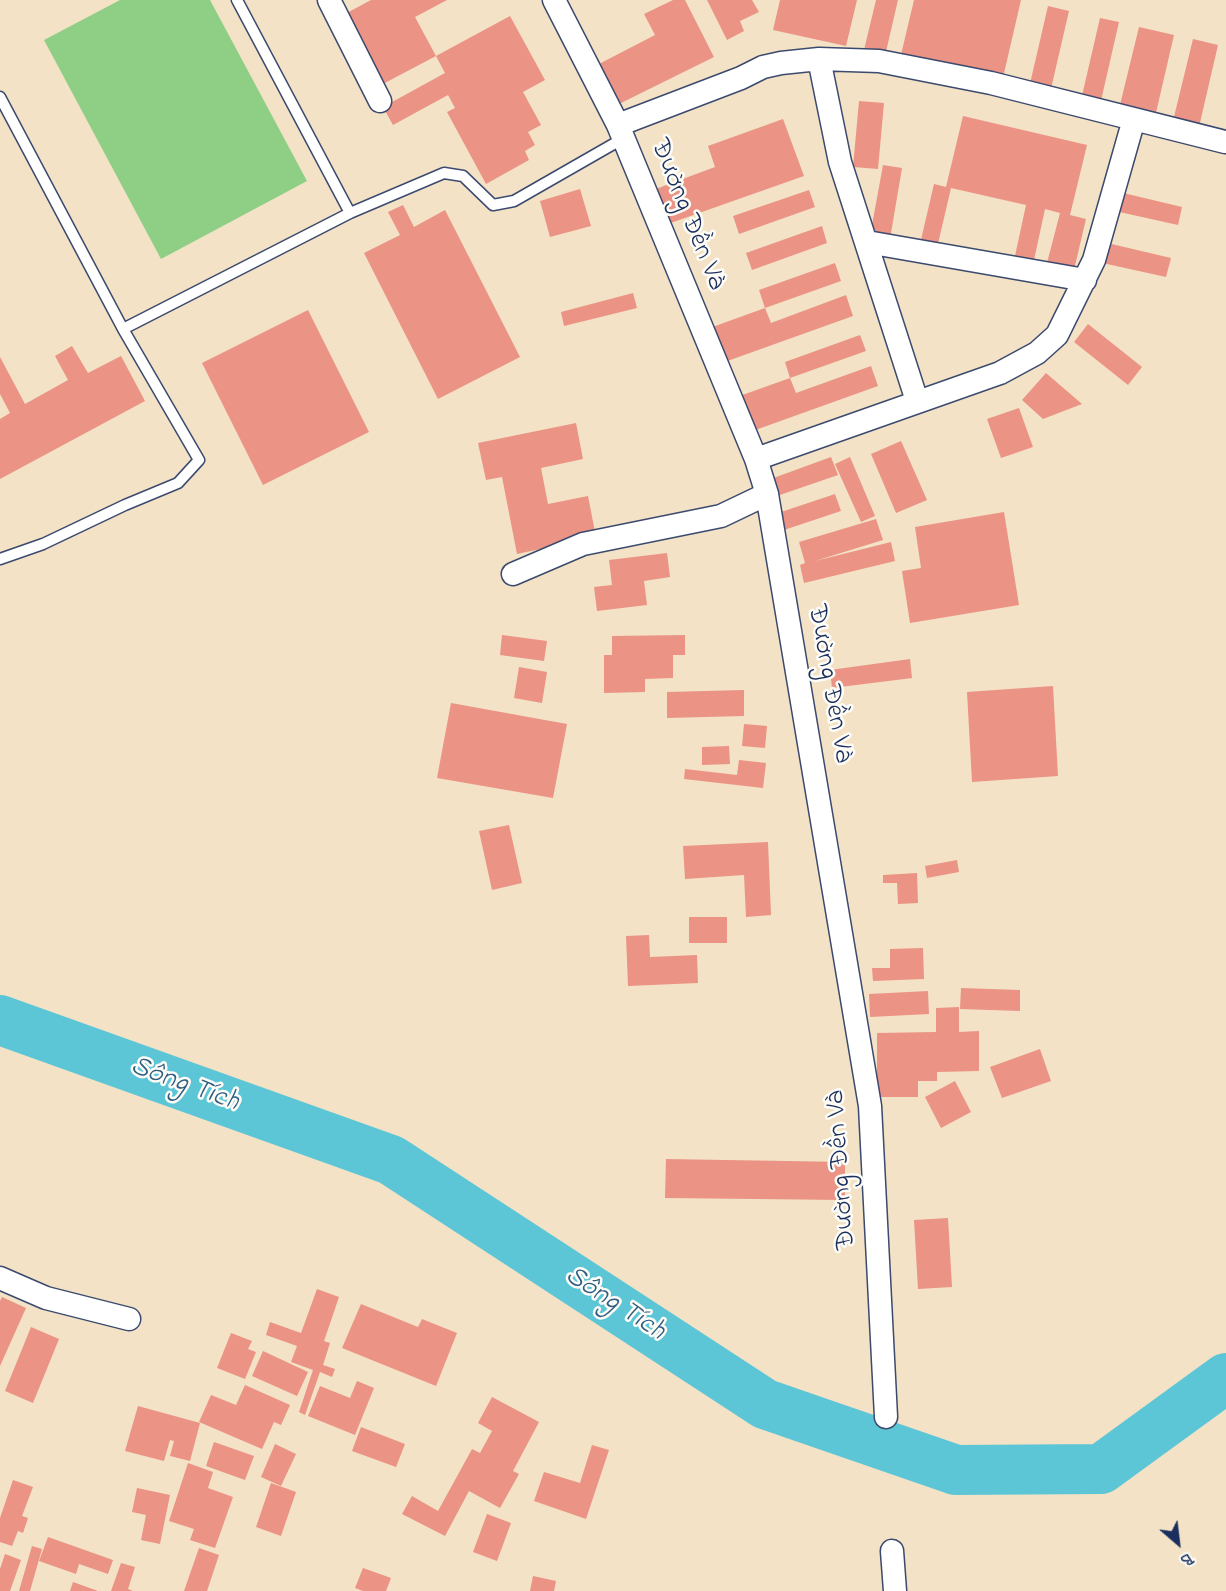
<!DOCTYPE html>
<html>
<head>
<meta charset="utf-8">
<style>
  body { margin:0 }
  #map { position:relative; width:1226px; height:1591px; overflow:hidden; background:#f3e2c6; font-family:"Indie Flower",sans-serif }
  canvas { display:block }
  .north { position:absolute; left:1148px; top:1513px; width:60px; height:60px; -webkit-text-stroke:4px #fdfcf7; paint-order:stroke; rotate:152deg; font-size:16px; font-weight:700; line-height:24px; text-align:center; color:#1b2f5e }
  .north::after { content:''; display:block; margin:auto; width:21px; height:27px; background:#1b2f5e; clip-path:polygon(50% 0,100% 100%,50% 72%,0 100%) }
</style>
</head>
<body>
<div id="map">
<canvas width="1226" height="1591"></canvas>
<div class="north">B</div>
</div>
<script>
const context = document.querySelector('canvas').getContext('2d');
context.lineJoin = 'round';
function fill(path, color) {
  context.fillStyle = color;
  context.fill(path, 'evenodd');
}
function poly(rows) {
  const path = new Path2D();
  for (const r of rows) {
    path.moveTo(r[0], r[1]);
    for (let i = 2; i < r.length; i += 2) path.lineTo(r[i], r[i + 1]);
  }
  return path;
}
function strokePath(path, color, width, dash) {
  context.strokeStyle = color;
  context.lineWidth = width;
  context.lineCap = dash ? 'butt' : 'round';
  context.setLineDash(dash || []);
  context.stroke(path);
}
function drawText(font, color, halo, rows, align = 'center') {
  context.font = font + ' "Indie Flower",sans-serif';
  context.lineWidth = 5;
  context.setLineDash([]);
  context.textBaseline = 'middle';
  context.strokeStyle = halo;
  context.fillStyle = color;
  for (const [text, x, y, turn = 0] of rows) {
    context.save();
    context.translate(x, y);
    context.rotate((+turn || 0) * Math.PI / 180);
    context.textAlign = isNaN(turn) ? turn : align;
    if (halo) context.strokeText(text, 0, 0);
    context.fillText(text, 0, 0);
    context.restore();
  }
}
fill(poly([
  [120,0,210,0,307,181,161,259,44,40]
]), '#8fcf85');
strokePath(poly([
  [0,1020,391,1160,765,1404,956,1470,1101,1469,1226,1378]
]), '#5cc6d7', 50);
fill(poly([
  [371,0,447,0,415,17,436,56,510,16,545,80,523,92,541,125,528,132,535,145,525,151,529,160,486,184,447,112,455,108,448,95,393,125,383,107,445,73,436,56,381,85,343,15],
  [673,0,685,0,714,57,619,104,599,64,655,35,644,14],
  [707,0,752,0,759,12,740,21,744,31,727,40],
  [780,0,857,0,846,46,773,30],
  [876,0,898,0,885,56,864,50],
  [914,0,1021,0,1002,82,900,59],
  [1048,6,1069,11,1050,93,1029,88],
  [1100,18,1119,22,1100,105,1081,100],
  [1139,27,1174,35,1155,117,1119,109],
  [1193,39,1218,45,1199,127,1173,121],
  [859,101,884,103,878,169,853,167],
  [963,116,1087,145,1070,215,1086,219,1074,270,1047,263,1060,213,1045,209,1034,260,1015,256,1026,205,951,188,937,248,920,244,934,184,946,187],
  [783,119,804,176,665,225,653,190,715,167,708,146],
  [883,165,902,168,890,239,870,236],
  [580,189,591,226,550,237,540,201],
  [809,190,815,207,739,234,733,216],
  [1119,192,1182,207,1178,225,1115,211],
  [403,205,414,227,445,210,520,357,438,399,364,253,400,235,388,212],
  [822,226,827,243,752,270,746,253],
  [1103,242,1171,258,1166,277,1098,262],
  [835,263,841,281,765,308,771,323,846,295,853,316,719,364,707,329,765,308,759,290],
  [633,293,637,308,564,326,561,312],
  [308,310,369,432,263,485,202,363],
  [1088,324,1142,367,1128,385,1074,342],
  [860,335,866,351,790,378,785,362],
  [72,346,88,373,121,356,145,401,0,479,0,419,10,413,0,394,0,357,25,404,68,380,55,356],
  [871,366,878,386,747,433,734,398,790,378,796,393],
  [1046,373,1082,404,1043,419,1022,400],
  [1019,408,1033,447,1001,458,987,419],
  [576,423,583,459,541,468,548,504,588,496,596,537,517,554,502,477,486,480,478,443],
  [901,441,927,500,896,513,871,454],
  [831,457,838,475,774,497,768,480],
  [850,457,875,516,861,522,835,464],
  [835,494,841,511,781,531,775,514],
  [1004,512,1019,605,910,623,902,571,921,568,915,527],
  [876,519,883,540,815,561,891,542,895,561,804,583,800,565,805,563,799,542],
  [667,553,670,577,644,581,647,605,597,611,594,587,612,585,609,560],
  [502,635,547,641,544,661,500,655],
  [685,635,685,655,673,655,673,678,645,679,645,692,604,693,604,655,612,655,612,636],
  [910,659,912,678,832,688,830,670],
  [519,667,547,672,542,703,514,698],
  [1053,686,1058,776,972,782,967,692],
  [744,690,744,716,667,718,667,692],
  [451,703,567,724,553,798,437,778],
  [744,724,767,726,765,748,742,746],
  [729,746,730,764,702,765,702,747],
  [739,760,766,763,763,788,684,779,685,769,737,775],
  [509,825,522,883,492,890,479,831],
  [768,842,771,915,746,917,744,875,685,879,683,846],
  [957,860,959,872,927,878,925,866],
  [917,873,918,903,898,904,897,883,883,883,883,875],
  [689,917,727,917,727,943,689,943],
  [649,935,650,957,697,955,698,983,628,986,626,936],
  [923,948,924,979,873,981,872,968,890,968,890,949],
  [961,988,1020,990,1020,1011,960,1009],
  [928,991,929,1014,870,1017,869,994],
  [959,1007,959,1032,979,1031,979,1071,937,1072,937,1081,918,1081,918,1097,877,1097,877,1033,936,1032,936,1008],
  [1040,1049,1051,1081,1002,1098,990,1067],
  [955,1081,971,1112,941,1128,925,1097],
  [666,1159,845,1162,845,1200,665,1198],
  [948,1218,952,1287,918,1289,914,1220],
  [317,1289,339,1297,324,1341,330,1343,323,1365,335,1369,332,1377,320,1372,305,1415,299,1412,313,1370,291,1362,297,1346,266,1335,270,1322,301,1333],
  [2,1297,26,1308,0,1366,0,1301],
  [361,1304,418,1327,422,1319,457,1333,436,1386,342,1348],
  [31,1327,59,1339,33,1403,5,1391],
  [231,1333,252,1341,248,1349,256,1352,245,1379,217,1368],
  [263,1351,308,1372,297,1396,252,1376],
  [357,1381,374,1388,355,1435,308,1416,320,1386,350,1398],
  [245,1385,290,1405,281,1425,274,1422,262,1449,199,1422,211,1395,236,1405],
  [492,1397,539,1422,513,1471,519,1474,500,1508,469,1491,445,1536,402,1514,412,1496,438,1511,472,1449,480,1453,492,1431,478,1423],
  [138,1406,200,1423,190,1461,170,1456,174,1441,170,1440,164,1461,125,1451],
  [361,1427,405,1444,396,1467,352,1451],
  [214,1442,254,1456,245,1480,206,1466],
  [275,1444,296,1454,281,1486,261,1477],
  [592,1445,609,1450,586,1519,534,1501,544,1472,580,1483],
  [188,1463,213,1472,208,1488,233,1497,215,1548,190,1540,194,1529,169,1521],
  [13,1480,33,1487,22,1516,28,1518,23,1533,18,1531,12,1546,0,1542,0,1518],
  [271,1483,296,1492,281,1536,256,1527],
  [137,1488,170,1495,160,1544,141,1540,146,1515,132,1512],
  [487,1514,511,1523,497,1561,473,1552],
  [48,1537,113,1560,108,1574,79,1564,76,1574,39,1561],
  [32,1546,42,1549,30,1591,19,1591],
  [199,1548,219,1555,207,1591,184,1591],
  [5,1554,21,1560,10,1591,0,1591,0,1569],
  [121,1563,135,1567,128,1589,133,1591,111,1591],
  [363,1568,391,1578,386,1591,363,1591,355,1588],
  [533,1576,556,1581,554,1591,530,1591],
  [73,1582,98,1591,70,1591]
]), '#eb9385');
const lane = poly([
  [0,97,123,329,199,460,178,483,125,505,43,544,0,559],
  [350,213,444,173,463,176,493,205,514,201,624,138],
  [123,329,350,213,237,0]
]);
const street = poly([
  [329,0,380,101],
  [554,0,618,125,756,459,767,494,870,1106,886,1417],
  [819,59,840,162,917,401],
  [618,125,741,78,763,67,781,63,819,59,879,61,991,83,1225,142],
  [867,242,1085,280],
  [756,459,1000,373,1037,353,1057,335,1094,260,1134,119],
  [513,574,583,544,721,516,767,494],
  [0,1278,46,1298,129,1319],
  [892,1551,895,1591]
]);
strokePath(lane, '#3b4a6e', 13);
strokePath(street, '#3b4a6e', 25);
strokePath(lane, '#fff', 10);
strokePath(street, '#fff', 22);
drawText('27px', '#1b2f5e', '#fdfcf7', [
  ["Đường Đền Và",686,215,68],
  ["Đường Đền Và",828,684,80],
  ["Đường Đền Và",843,1170,-94]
]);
drawText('italic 28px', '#2e5c82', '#fdfcf7', [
  ["Sông Tích",184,1086,20],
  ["Sông Tích",614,1305,33]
]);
</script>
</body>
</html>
